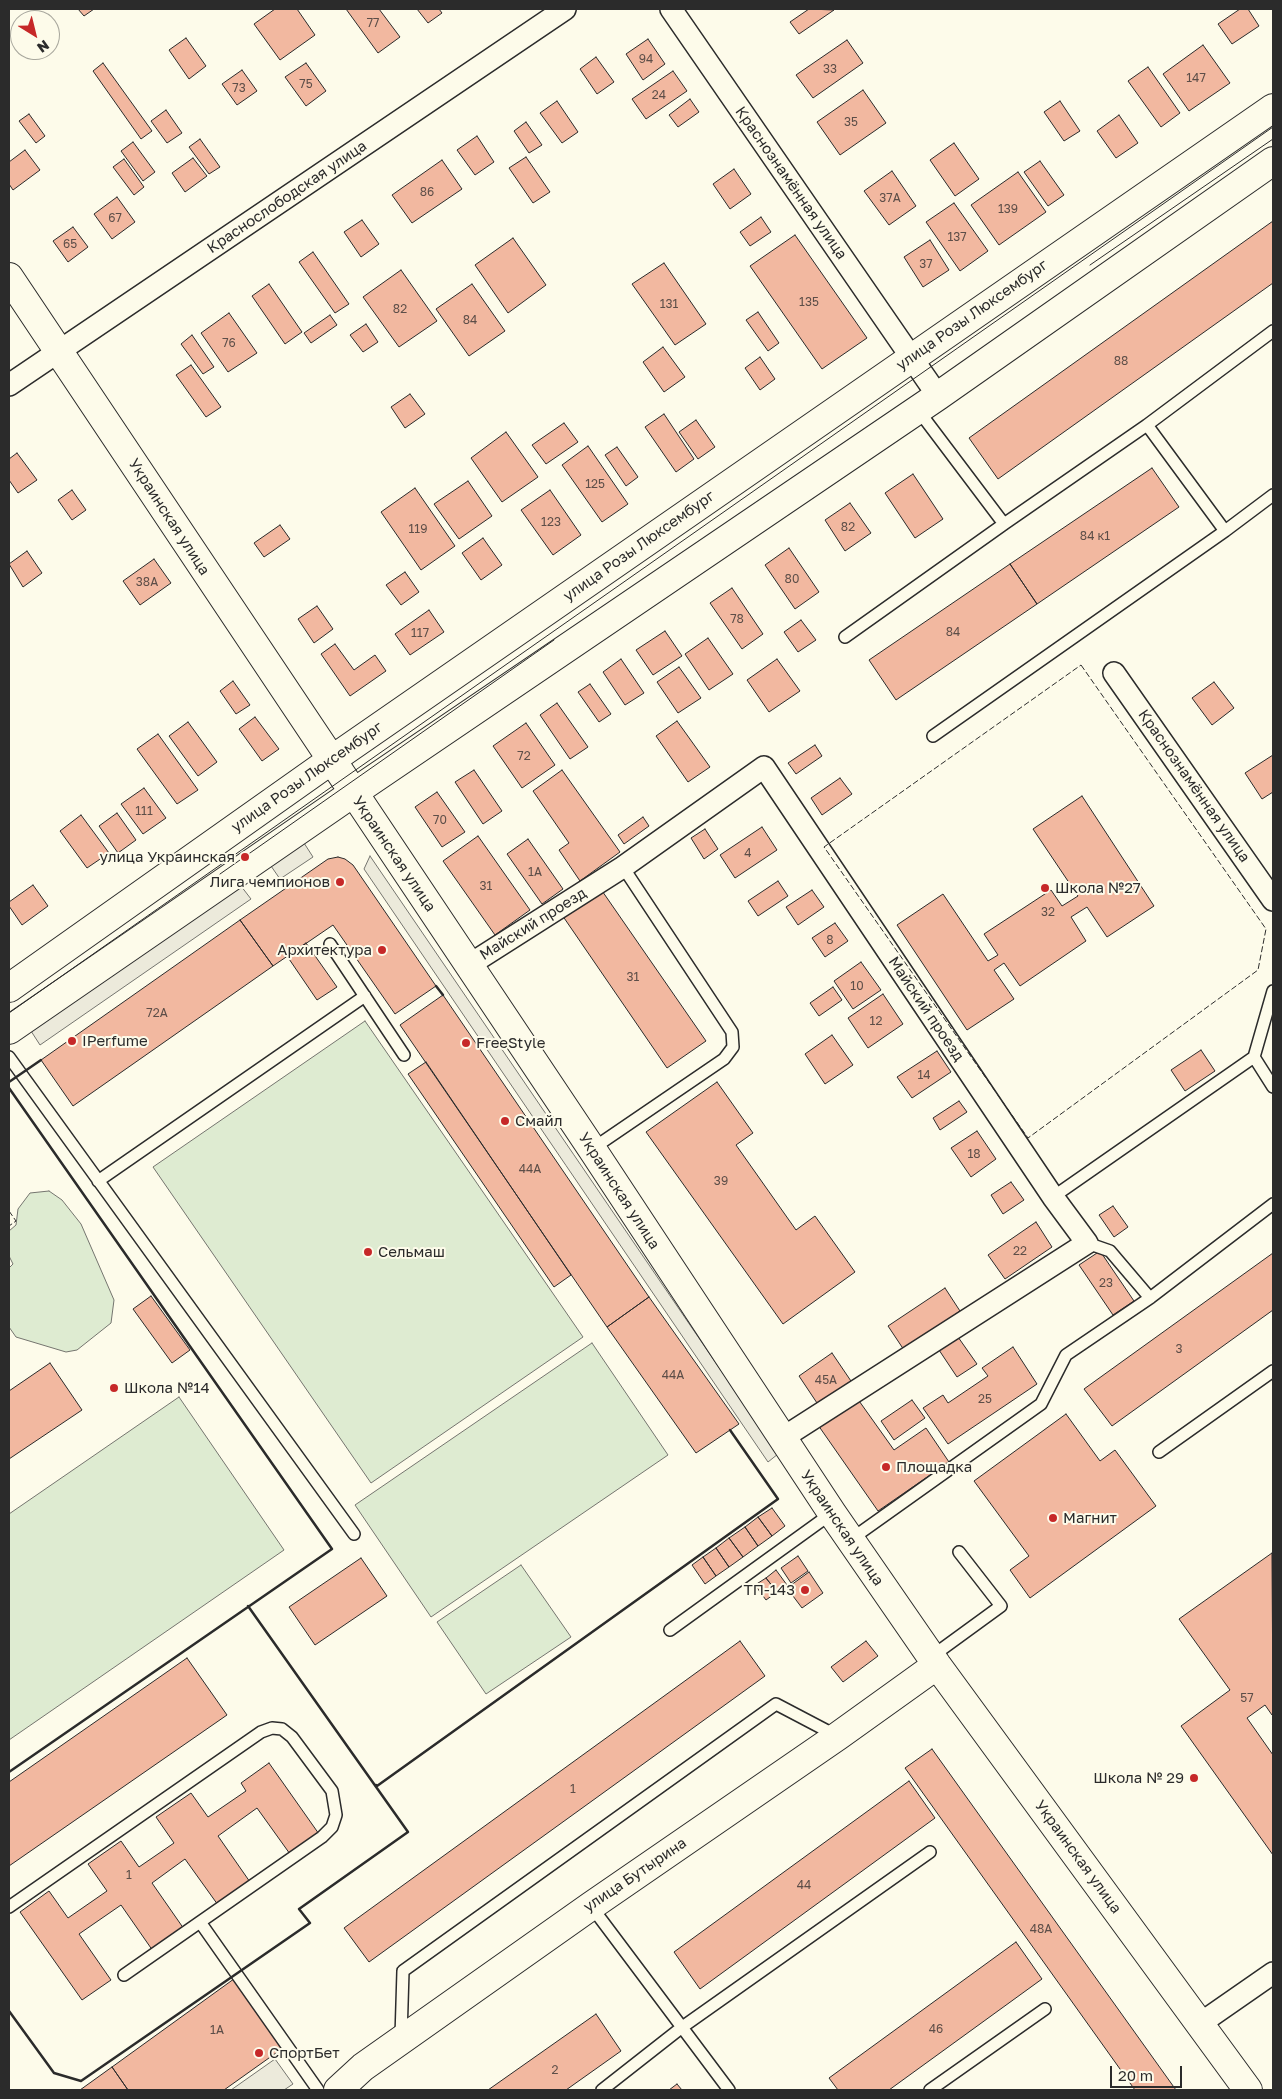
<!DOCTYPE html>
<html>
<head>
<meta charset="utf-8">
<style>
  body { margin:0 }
  #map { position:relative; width:1282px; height:2099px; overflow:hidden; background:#fdfbea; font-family:"Golos Text",sans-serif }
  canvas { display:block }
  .frame { position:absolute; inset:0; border:10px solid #2b2b2b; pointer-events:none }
  .north { position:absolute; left:10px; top:10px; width:50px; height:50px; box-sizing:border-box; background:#fdfbea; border:1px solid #a9a89e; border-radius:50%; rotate:144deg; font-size:14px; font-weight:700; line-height:20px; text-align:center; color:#2b2b2b }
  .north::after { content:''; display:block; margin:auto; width:18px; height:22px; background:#c62828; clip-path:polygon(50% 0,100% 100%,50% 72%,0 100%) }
  .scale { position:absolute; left:1110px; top:2066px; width:72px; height:22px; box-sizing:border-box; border:2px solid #2b2b2b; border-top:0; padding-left:6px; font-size:15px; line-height:18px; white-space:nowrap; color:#2b2b2b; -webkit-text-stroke:4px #fdfbea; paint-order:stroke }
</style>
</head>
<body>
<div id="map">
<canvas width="1282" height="2099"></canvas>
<div class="frame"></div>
<div class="north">N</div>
<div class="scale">20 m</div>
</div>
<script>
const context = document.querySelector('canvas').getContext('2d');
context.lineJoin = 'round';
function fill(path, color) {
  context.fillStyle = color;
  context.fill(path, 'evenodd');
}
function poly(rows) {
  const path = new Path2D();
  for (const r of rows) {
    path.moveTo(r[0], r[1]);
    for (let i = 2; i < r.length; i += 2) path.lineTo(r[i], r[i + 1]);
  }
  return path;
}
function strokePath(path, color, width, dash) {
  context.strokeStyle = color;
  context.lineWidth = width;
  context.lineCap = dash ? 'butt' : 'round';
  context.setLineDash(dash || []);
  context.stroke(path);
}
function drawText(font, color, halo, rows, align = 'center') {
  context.font = font + ' "Golos Text",sans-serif';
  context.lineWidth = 4;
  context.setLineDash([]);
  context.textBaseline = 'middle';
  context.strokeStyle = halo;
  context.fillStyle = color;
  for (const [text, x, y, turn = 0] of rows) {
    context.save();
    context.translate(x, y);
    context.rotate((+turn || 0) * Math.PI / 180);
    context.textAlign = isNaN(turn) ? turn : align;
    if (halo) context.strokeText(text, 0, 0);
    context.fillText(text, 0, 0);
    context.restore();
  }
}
const green = poly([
  [365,1021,583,1337,371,1483,153,1167,365,1021],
  [49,1191,62,1200,81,1224,114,1300,111,1323,77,1350,66,1352,16,1337,9,1327,9,1268,13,1264,9,1256,9,1231,16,1225,18,1209,30,1193,49,1191],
  [592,1343,668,1455,431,1617,355,1505,592,1343],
  [179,1397,284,1550,9,1740,9,1514,179,1397],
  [521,1565,571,1637,486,1694,437,1622,521,1565]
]);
fill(green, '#deebd1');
strokePath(green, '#74746e', 1);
const parking = poly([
  [304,843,313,857,280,879,271,866,304,843],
  [370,856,778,1454,768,1462,364,869,370,856],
  [241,886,251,899,40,1045,31,1031,241,886],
  [275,2059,293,2084,284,2090,231,2090,275,2059]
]);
fill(parking, '#eceadb');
strokePath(parking, '#74746e', 1);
const building = poly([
  [78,9,94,9,84,16,78,9],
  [275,9,297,9,315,35,280,60,254,24,275,9],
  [346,9,379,9,400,37,378,53,346,9],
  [417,9,439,9,442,13,428,23,417,9],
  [809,9,834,10,799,34,790,22,809,9],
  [1240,9,1248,9,1259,26,1232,44,1218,24,1240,9],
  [186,38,206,66,189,79,169,50,186,38],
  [648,39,665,64,643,80,626,54,648,39],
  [847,40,863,63,813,98,796,75,847,40],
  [1203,45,1230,83,1189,111,1163,74,1203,45],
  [596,57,614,82,597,94,580,69,596,57],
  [103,63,152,131,141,139,93,71,103,63],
  [306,63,326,91,306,106,285,77,306,63],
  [1148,67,1180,113,1161,127,1128,81,1148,67],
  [242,70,257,91,237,105,222,84,242,70],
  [673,71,687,91,646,119,632,99,673,71],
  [863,90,886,123,840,155,817,122,863,90],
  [690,99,699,112,678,127,669,115,690,99],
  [557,101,578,132,562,143,540,113,557,101],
  [1060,101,1080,131,1064,141,1044,112,1060,101],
  [166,110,182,133,167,143,151,121,166,110],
  [29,114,45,136,36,143,19,121,29,114],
  [1119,115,1138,143,1116,158,1097,131,1119,115],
  [526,122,542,145,529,153,514,131,526,122],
  [477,136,494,162,475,175,457,150,477,136],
  [200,139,220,167,209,174,189,147,200,139],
  [133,142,155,172,143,181,121,151,133,142],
  [954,143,979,179,955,196,930,160,954,143],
  [25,150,40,170,13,190,9,184,9,162,25,150],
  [526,157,550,192,533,203,509,168,526,157],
  [193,158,207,176,185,192,172,173,193,158],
  [124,159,144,187,134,195,113,167,124,159],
  [442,160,462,189,412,223,392,195,442,160],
  [1040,161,1064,195,1048,206,1024,172,1040,161],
  [734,169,751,194,730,209,713,184,734,169],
  [892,171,916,206,889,225,864,191,892,171],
  [1018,172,1046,212,999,245,971,205,1018,172],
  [117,197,135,222,112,239,94,214,117,197],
  [954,203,988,251,960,271,926,222,954,203],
  [761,217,771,232,750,246,740,232,761,217],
  [362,220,379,244,361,257,344,232,362,220],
  [1273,221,1273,283,998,479,969,438,1273,221],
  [73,227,88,247,68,262,53,241,73,227],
  [795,235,867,338,822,369,750,266,795,235],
  [513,238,546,285,508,313,475,265,513,238],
  [930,240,949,270,923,287,904,257,930,240],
  [313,252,349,304,335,313,299,262,313,252],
  [664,263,706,324,675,345,632,284,664,263],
  [401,270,437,321,399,347,363,297,401,270],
  [269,284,302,332,285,344,252,296,269,284],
  [472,284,505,331,469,356,436,309,472,284],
  [758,312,779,343,768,351,746,320,758,312],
  [229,313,257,353,228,372,201,333,229,313],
  [330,315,337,325,311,343,304,333,330,315],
  [366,324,378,342,363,352,350,335,366,324],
  [192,335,214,367,203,374,181,344,192,335],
  [663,347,685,377,664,392,643,362,663,347],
  [760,357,775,379,760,390,745,368,760,357],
  [191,365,221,407,206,417,176,375,191,365],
  [410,394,425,414,405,428,391,407,410,394],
  [664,414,694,459,676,472,645,427,664,414],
  [696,420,715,447,698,459,679,432,696,420],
  [564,423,578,442,546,464,532,445,564,423],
  [506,432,538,477,502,502,471,458,506,432],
  [588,446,628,504,602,522,562,465,588,446],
  [617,447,638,477,626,486,605,455,617,447],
  [17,453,37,480,18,493,9,480,9,459,17,453],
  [1152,468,1179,507,1037,604,1010,564,1152,468],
  [913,474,943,519,915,538,885,493,913,474],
  [468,481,492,516,459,539,434,504,468,481],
  [415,488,455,546,421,570,381,512,415,488],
  [72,490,86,510,72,520,58,500,72,490],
  [550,490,581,535,553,555,521,510,550,490],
  [850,503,871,533,845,551,825,520,850,503],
  [280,525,290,539,264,557,254,543,280,525],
  [483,538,502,565,481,580,462,553,483,538],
  [789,548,819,592,795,609,765,565,789,548],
  [27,551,42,573,23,587,9,564,27,551],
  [154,559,171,583,140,605,123,581,154,559],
  [1010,564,1037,604,896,700,869,660,1010,564],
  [405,572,419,592,401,605,386,585,405,572],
  [732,588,763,634,742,649,710,603,732,588],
  [317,606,333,629,314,643,298,619,317,606],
  [429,610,444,632,410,655,395,634,429,610],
  [801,620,816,640,798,652,784,632,801,620],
  [665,631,682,656,653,675,636,650,665,631],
  [708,638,733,674,709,690,685,654,708,638],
  [335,644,354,670,375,655,386,671,350,696,321,654,335,644],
  [621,659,644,693,625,705,603,672,621,659],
  [777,659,800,691,769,712,747,680,777,659],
  [679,667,701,698,678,713,657,682,679,667],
  [233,681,250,705,236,714,220,691,233,681],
  [1214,682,1234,708,1212,725,1192,698,1214,682],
  [590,684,611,714,599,722,578,692,590,684],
  [557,703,588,747,570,759,540,715,557,703],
  [255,717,279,749,262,761,239,729,255,717],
  [677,721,710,767,688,782,656,736,677,721],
  [188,722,217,762,198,776,169,736,188,722],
  [526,723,555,765,522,788,493,746,526,723],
  [158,734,198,790,177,804,137,749,158,734],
  [815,745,822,756,796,774,788,763,815,745],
  [1273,755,1273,792,1262,799,1245,773,1273,755],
  [474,770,502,811,483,824,455,782,474,770],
  [562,770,620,852,580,881,559,850,569,843,533,791,562,770],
  [840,778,852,794,822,815,811,798,840,778],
  [144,788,166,818,143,834,121,804,144,788],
  [437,792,465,832,442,847,415,807,437,792],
  [1082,796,1154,906,1107,937,1087,907,1071,917,1086,941,1020,986,1004,963,994,970,1014,999,967,1030,897,925,943,894,988,961,998,955,984,934,1051,890,1062,906,1078,896,1033,829,1082,796],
  [117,813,136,840,118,853,99,826,117,813],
  [81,815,109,853,87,868,60,831,81,815],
  [643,817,649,826,624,844,618,835,643,817],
  [762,827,777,850,735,878,720,855,762,827],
  [705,829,718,849,704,859,691,838,705,829],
  [478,836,530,910,495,935,443,861,478,836],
  [528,839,563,889,542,904,507,854,528,839],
  [338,857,345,859,353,865,436,986,395,1014,333,925,273,966,240,920,328,859,338,857],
  [778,881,788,896,758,916,748,901,778,881],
  [33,885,48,906,22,925,9,906,9,902,33,885],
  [598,885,706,1041,667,1068,560,912,598,885],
  [812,890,824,907,798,925,786,907,812,890],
  [240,920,273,966,73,1106,41,1060,240,920],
  [835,923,848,941,825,957,812,938,835,923],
  [306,943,337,987,317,1000,287,956,306,943],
  [861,962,881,990,853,1009,834,981,861,962],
  [833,987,842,1000,819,1016,810,1003,833,987],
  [883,994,903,1024,868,1048,848,1018,883,994],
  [443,995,649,1297,607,1327,400,1025,443,995],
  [832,1035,853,1065,825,1084,805,1054,832,1035],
  [1201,1050,1215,1071,1185,1091,1171,1070,1201,1050],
  [937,1051,951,1072,912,1098,897,1077,937,1051],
  [426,1062,571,1275,554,1287,408,1074,426,1062],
  [717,1082,753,1133,736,1145,796,1230,815,1216,855,1272,783,1324,646,1132,717,1082],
  [959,1101,967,1112,940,1130,933,1118,959,1101],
  [977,1131,996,1159,971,1177,951,1148,977,1131],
  [1011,1182,1024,1200,1003,1214,991,1195,1011,1182],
  [1113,1206,1128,1227,1114,1237,1099,1215,1113,1206],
  [1036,1222,1052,1247,1005,1279,988,1255,1036,1222],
  [1100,1251,1134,1301,1113,1315,1079,1265,1100,1251],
  [1273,1253,1273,1310,1112,1426,1084,1389,1273,1253],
  [945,1288,960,1311,904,1350,888,1326,945,1288],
  [151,1296,190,1350,172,1363,133,1309,151,1296],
  [649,1297,739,1424,696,1453,607,1327,649,1297],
  [958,1337,977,1364,957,1377,939,1350,958,1337],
  [1013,1347,1037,1384,948,1444,923,1408,943,1395,948,1403,988,1376,982,1368,1013,1347],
  [832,1353,853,1384,819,1406,799,1376,832,1353],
  [50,1363,82,1410,9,1459,9,1391,50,1363],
  [857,1398,894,1450,926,1428,949,1462,878,1511,818,1425,857,1398],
  [912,1400,925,1418,894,1440,881,1421,912,1400],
  [1066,1414,1100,1461,1115,1450,1156,1506,1030,1598,1010,1570,1029,1556,974,1481,1066,1414],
  [772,1508,785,1526,772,1536,758,1517,772,1508],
  [758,1517,772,1536,758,1546,745,1527,758,1517],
  [745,1527,758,1546,743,1557,729,1538,745,1527],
  [729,1538,743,1557,729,1567,716,1548,729,1538],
  [716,1548,729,1567,716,1576,703,1557,716,1548],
  [1272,1553,1273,1714,1272,1715,1265,1705,1247,1718,1273,1755,1273,1855,1181,1726,1230,1690,1179,1619,1272,1553],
  [798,1556,808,1571,791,1583,781,1568,798,1556],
  [703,1557,716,1576,705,1584,692,1565,703,1557],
  [361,1558,387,1596,315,1645,289,1607,361,1558],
  [776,1570,787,1585,777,1592,766,1578,776,1570],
  [809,1572,823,1593,802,1608,787,1588,809,1572],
  [766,1578,777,1592,766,1600,755,1585,766,1578],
  [740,1641,765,1676,369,1962,344,1928,740,1641],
  [866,1641,878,1656,843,1682,831,1667,866,1641],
  [187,1658,227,1715,9,1866,9,1782,187,1658],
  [932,1749,1176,2090,1135,2090,905,1768,932,1749],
  [269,1763,319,1834,290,1854,257,1808,218,1836,250,1882,218,1905,185,1859,152,1883,184,1929,153,1951,121,1905,79,1934,111,1980,82,2000,20,1912,49,1891,68,1918,107,1891,88,1864,121,1841,139,1867,174,1843,156,1817,191,1793,208,1817,246,1791,241,1783,269,1763],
  [909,1781,935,1818,700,1989,674,1952,909,1781],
  [1016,1942,1042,1979,889,2090,838,2090,829,2078,1016,1942],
  [238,1976,283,2048,224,2090,128,2090,112,2067,238,1976],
  [596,2014,621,2051,566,2090,488,2090,596,2014],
  [112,2067,128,2090,80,2090,112,2067],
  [677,2084,682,2090,669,2090,677,2084]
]);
fill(building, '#f2b8a0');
strokePath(building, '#2b2b2b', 1);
const lane = poly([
  [918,410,1004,524,1147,425,1225,531,1273,495],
  [1147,425,1273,331],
  [845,637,1004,524],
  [933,736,1225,531],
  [330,944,404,1055],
  [1273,991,1254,1057,1273,1087],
  [9,1057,354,1534],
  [592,1149,724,1059,733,1047,732,1032,623,867],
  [98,1181,365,996],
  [1053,1197,1254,1057],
  [1087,1243,1110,1251,1150,1298],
  [1159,1452,1273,1371],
  [850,1540,1041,1404,1066,1355,1150,1298,1273,1204],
  [670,1630,832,1513],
  [931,1657,1001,1606,959,1552],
  [591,1906,729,2090],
  [9,1907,261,1732,272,1728,282,1729,292,1737,332,1791,336,1815,332,1827,322,1837,124,1975],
  [200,1922,318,2090],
  [401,2037,403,1971,776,1704,837,1736],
  [602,2090,681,2028,930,1852],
  [930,2090,1045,2009]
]);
const street = poly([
  [671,9,938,396],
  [9,385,565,9],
  [1114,673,1273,900],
  [469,965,623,867,764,767,1053,1197,1087,1243,781,1439],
  [1201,2023,1273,1973]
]);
const secondary = poly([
  [9,277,592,1149,832,1513,937,1665,1248,2090],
  [9,988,330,761,1273,108],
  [9,1030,353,793,938,396,1273,161],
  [338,2090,363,2067,591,1906,838,1736,937,1665]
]);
strokePath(lane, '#2b2b2b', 14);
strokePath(street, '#2b2b2b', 24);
strokePath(secondary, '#2b2b2b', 30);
strokePath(lane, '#fdfbea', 11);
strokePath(street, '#fdfbea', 21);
strokePath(secondary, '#fdfbea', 28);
strokePath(poly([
  [1090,265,1273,139],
  [220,874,554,640],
  [9,1013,1273,127]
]), '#2b2b2b', 1);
strokePath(poly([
  [1081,665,1266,929,1258,970,1028,1138,824,847,1081,665],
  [9,1211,16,1221,9,1226]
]), '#2b2b2b', 1, [6, 2.5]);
strokePath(poly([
  [436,986,443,995],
  [9,1082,41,1060],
  [9,1088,332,1549,9,1772],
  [376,1785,377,1786,778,1499,730,1430],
  [9,2011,54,2073,81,2081,310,1923,299,1909,408,1832,248,1606]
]), '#2b2b2b', 2.5);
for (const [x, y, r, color] of [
  [245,857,5,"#c62828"],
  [340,882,5,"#c62828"],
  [1045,888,5,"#c62828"],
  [382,950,5,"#c62828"],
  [72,1041,5,"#c62828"],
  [466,1043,5,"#c62828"],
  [505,1121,5,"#c62828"],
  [368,1252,5,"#c62828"],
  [114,1388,5,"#c62828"],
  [886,1467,5,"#c62828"],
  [1053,1518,5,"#c62828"],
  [805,1590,5,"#c62828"],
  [1194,1778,5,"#c62828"],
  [259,2053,5,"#c62828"]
]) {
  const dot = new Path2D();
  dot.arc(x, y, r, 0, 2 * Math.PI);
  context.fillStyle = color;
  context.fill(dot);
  strokePath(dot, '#fdfbea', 2);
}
drawText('12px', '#5d4e48', null, [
  ["77",373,23],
  ["94",646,59],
  ["33",830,69],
  ["147",1196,78],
  ["75",306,84],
  ["73",239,88],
  ["24",659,95],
  ["35",851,122],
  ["86",427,192],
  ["37А",890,198],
  ["139",1008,209],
  ["67",115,218],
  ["137",957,237],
  ["65",70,244],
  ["37",926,264],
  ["135",809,302],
  ["131",669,304],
  ["82",400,309],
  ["84",470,320],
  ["76",229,343],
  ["88",1121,361],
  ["125",595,484],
  ["123",551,522],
  ["82",848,527],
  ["119",418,529],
  ["84 к1",1095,536],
  ["80",792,579],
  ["38А",147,582],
  ["78",737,619],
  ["84",953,632],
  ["117",420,633],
  ["72",524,756],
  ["111",144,811],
  ["70",440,820],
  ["4",748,853],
  ["1А",535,872],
  ["31",486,886],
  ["32",1048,912],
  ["8",830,940],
  ["31",633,977],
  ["10",857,986],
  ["72А",157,1013],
  ["12",876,1021],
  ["14",924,1075],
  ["18",974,1154],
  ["44А",530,1169],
  ["39",721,1181],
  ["22",1020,1251],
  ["23",1106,1283],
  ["3",1179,1349],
  ["44А",673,1375],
  ["45А",826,1380],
  ["25",985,1399],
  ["57",1247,1698],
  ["1",573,1789],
  ["1",129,1875],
  ["44",804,1885],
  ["48А",1041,1929],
  ["46",936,2029],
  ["1А",217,2030],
  ["2",555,2070]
]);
drawText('15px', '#2b2b2b', '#fdfbea', [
  ["Краснознамённая улица",791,183,55],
  ["Краснослободская улица",287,197,-34],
  ["улица Розы Люксембург",972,315,-35],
  ["Украинская улица",169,517,57],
  ["улица Розы Люксембург",639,546,-35],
  ["улица Розы Люксембург",307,777,-35],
  ["Краснознамённая улица",1194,786,55],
  ["Украинская улица",394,854,56],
  ["Майский проезд",533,924,-32],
  ["Майский проезд",926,1009,56],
  ["Украинская улица",619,1191,57],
  ["Украинская улица",842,1528,56],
  ["Украинская улица",1078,1857,54],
  ["улица Бутырина",635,1875,-34]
]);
drawText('15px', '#2b2b2b', '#fdfbea', [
  ["улица Украинская",235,857,"right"],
  ["Лига чемпионов",330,882,"right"],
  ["Школа №27",1055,888],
  ["Архитектура",372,950,"right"],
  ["IPerfume",82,1041],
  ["FreeStyle",476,1043],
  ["Смайл",515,1121],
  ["Сельмаш",378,1252],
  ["Школа №14",124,1388],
  ["Площадка",896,1467],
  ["Магнит",1063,1518],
  ["ТП-143",795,1590,"right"],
  ["Школа № 29",1184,1778,"right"],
  ["СпортБет",269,2053]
], 'left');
</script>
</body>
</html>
